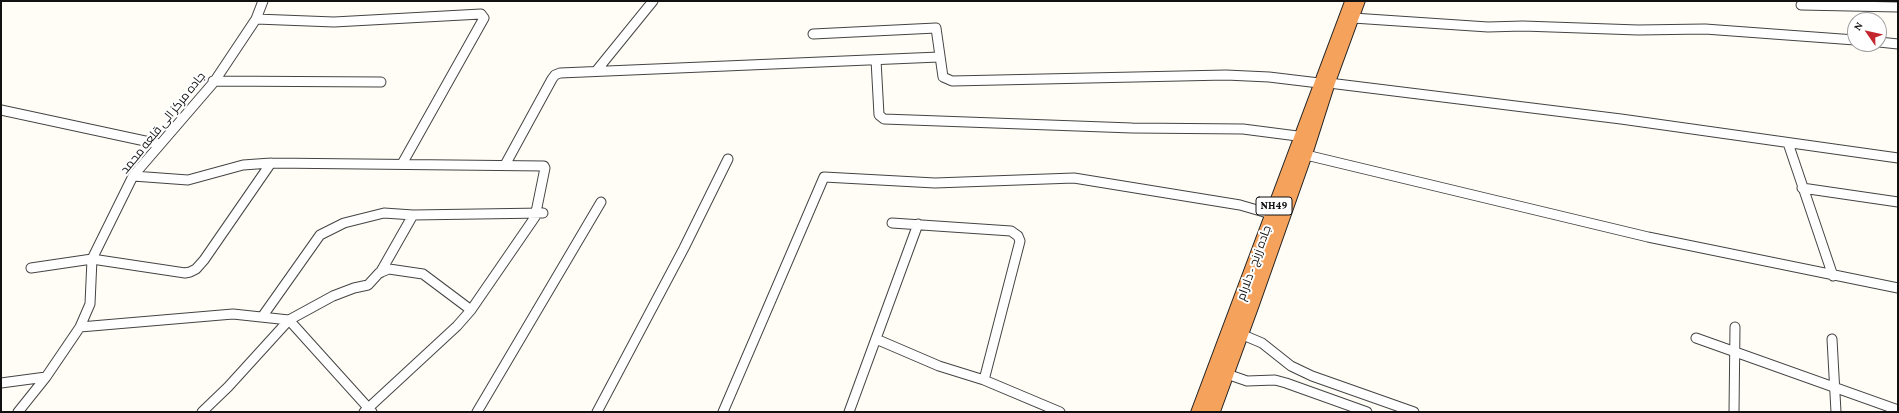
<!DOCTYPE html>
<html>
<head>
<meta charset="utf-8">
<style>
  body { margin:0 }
  #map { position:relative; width:1899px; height:413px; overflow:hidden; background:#fffdf5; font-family:"Crimson Pro",serif }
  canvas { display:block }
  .frame { position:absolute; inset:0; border:2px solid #111; pointer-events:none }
  .north { position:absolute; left:1847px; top:12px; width:40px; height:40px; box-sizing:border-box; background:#fff; border:1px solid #a0a0a0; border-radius:50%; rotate:304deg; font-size:11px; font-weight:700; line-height:16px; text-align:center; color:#111 }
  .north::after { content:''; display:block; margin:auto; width:14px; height:18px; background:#c4262e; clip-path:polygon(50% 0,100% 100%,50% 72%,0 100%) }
</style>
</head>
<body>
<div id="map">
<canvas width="1899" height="413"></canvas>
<div class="frame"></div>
<div class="north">N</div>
</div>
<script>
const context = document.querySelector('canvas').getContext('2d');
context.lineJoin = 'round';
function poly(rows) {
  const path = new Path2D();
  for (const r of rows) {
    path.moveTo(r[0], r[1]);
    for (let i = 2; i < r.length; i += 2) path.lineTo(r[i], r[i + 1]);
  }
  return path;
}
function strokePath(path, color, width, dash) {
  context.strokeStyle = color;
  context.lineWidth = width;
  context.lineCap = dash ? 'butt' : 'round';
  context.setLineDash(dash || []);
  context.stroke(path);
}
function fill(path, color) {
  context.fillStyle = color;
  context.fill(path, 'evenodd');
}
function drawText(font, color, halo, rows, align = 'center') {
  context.font = font + ' "Crimson Pro",Cairo,serif';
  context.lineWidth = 4;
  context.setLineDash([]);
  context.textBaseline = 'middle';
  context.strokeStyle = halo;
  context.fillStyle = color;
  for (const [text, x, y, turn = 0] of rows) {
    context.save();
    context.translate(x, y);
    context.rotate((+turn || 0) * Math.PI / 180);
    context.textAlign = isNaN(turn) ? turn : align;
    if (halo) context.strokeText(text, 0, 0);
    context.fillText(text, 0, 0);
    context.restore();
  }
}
const minor = poly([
  [1801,5,1898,7],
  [1353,18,1488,27,1523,26,1638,30,1705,29,1855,40],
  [256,19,334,22,481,14,484,18,402,164],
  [813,34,936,28,943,77,952,81,1226,75,1269,77,1319,83],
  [1879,42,1898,44],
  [876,60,879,115,884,119,1132,128,1243,129,1305,137],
  [597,70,653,1],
  [213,81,381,82],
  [1329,83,1621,119,1898,158],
  [1,110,159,144],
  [1788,143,1833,276],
  [1306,155,1648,237,1898,288],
  [505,165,552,79,555,75,560,73,939,57],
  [133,176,188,180,243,165,271,163,544,166,545,168,535,217,471,310,457,326,364,412],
  [1802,188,1898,202],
  [892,223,1011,231,1018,236,1020,241,984,380],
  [31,268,92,259,185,273,190,272,196,269,204,260,271,163],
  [380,273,413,215],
  [262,317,320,235,344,223,384,213,413,215,543,213],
  [80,327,233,314,289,320,372,412],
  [1236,332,1262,343,1291,366,1312,376,1414,412],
  [1696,338,1898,410],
  [876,339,939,366,984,380,1060,412],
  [1832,339,1836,412],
  [1221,372,1247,381,1275,380,1286,383,1367,412],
  [1,383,46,377],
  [18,412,46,377,80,327,90,304,92,259,133,176,214,82,256,19,263,1],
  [202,412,228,387,289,320,333,296,354,288,368,285,379,273,389,269,423,274,471,310],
  [477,412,601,202],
  [597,412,684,248,728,159],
  [723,412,824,177,935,183,1074,178,1240,205,1271,214],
  [849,412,918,224],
  [1734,412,1735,327]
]);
const highway = poly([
  [1345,1,1365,1,1335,83,1312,155,1258,308,1220,412,1191,412,1345,1]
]);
strokePath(minor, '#444', 11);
strokePath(highway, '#222', 2);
strokePath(minor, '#fff', 9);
fill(highway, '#f5a25d');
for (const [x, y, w] of [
  [1274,206,36]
]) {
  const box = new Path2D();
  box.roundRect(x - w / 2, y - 9, w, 18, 3);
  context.fillStyle = '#fff';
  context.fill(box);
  strokePath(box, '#111', 1);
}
drawText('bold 11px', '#111', null, [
  ["NH49",1274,206]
]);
drawText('12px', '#111', '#fff', [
  ["جاده مرکز الی قلعه محمد",163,123,-51],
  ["جاده زرنج - دلارام",1254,263,-70]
]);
</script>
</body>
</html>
